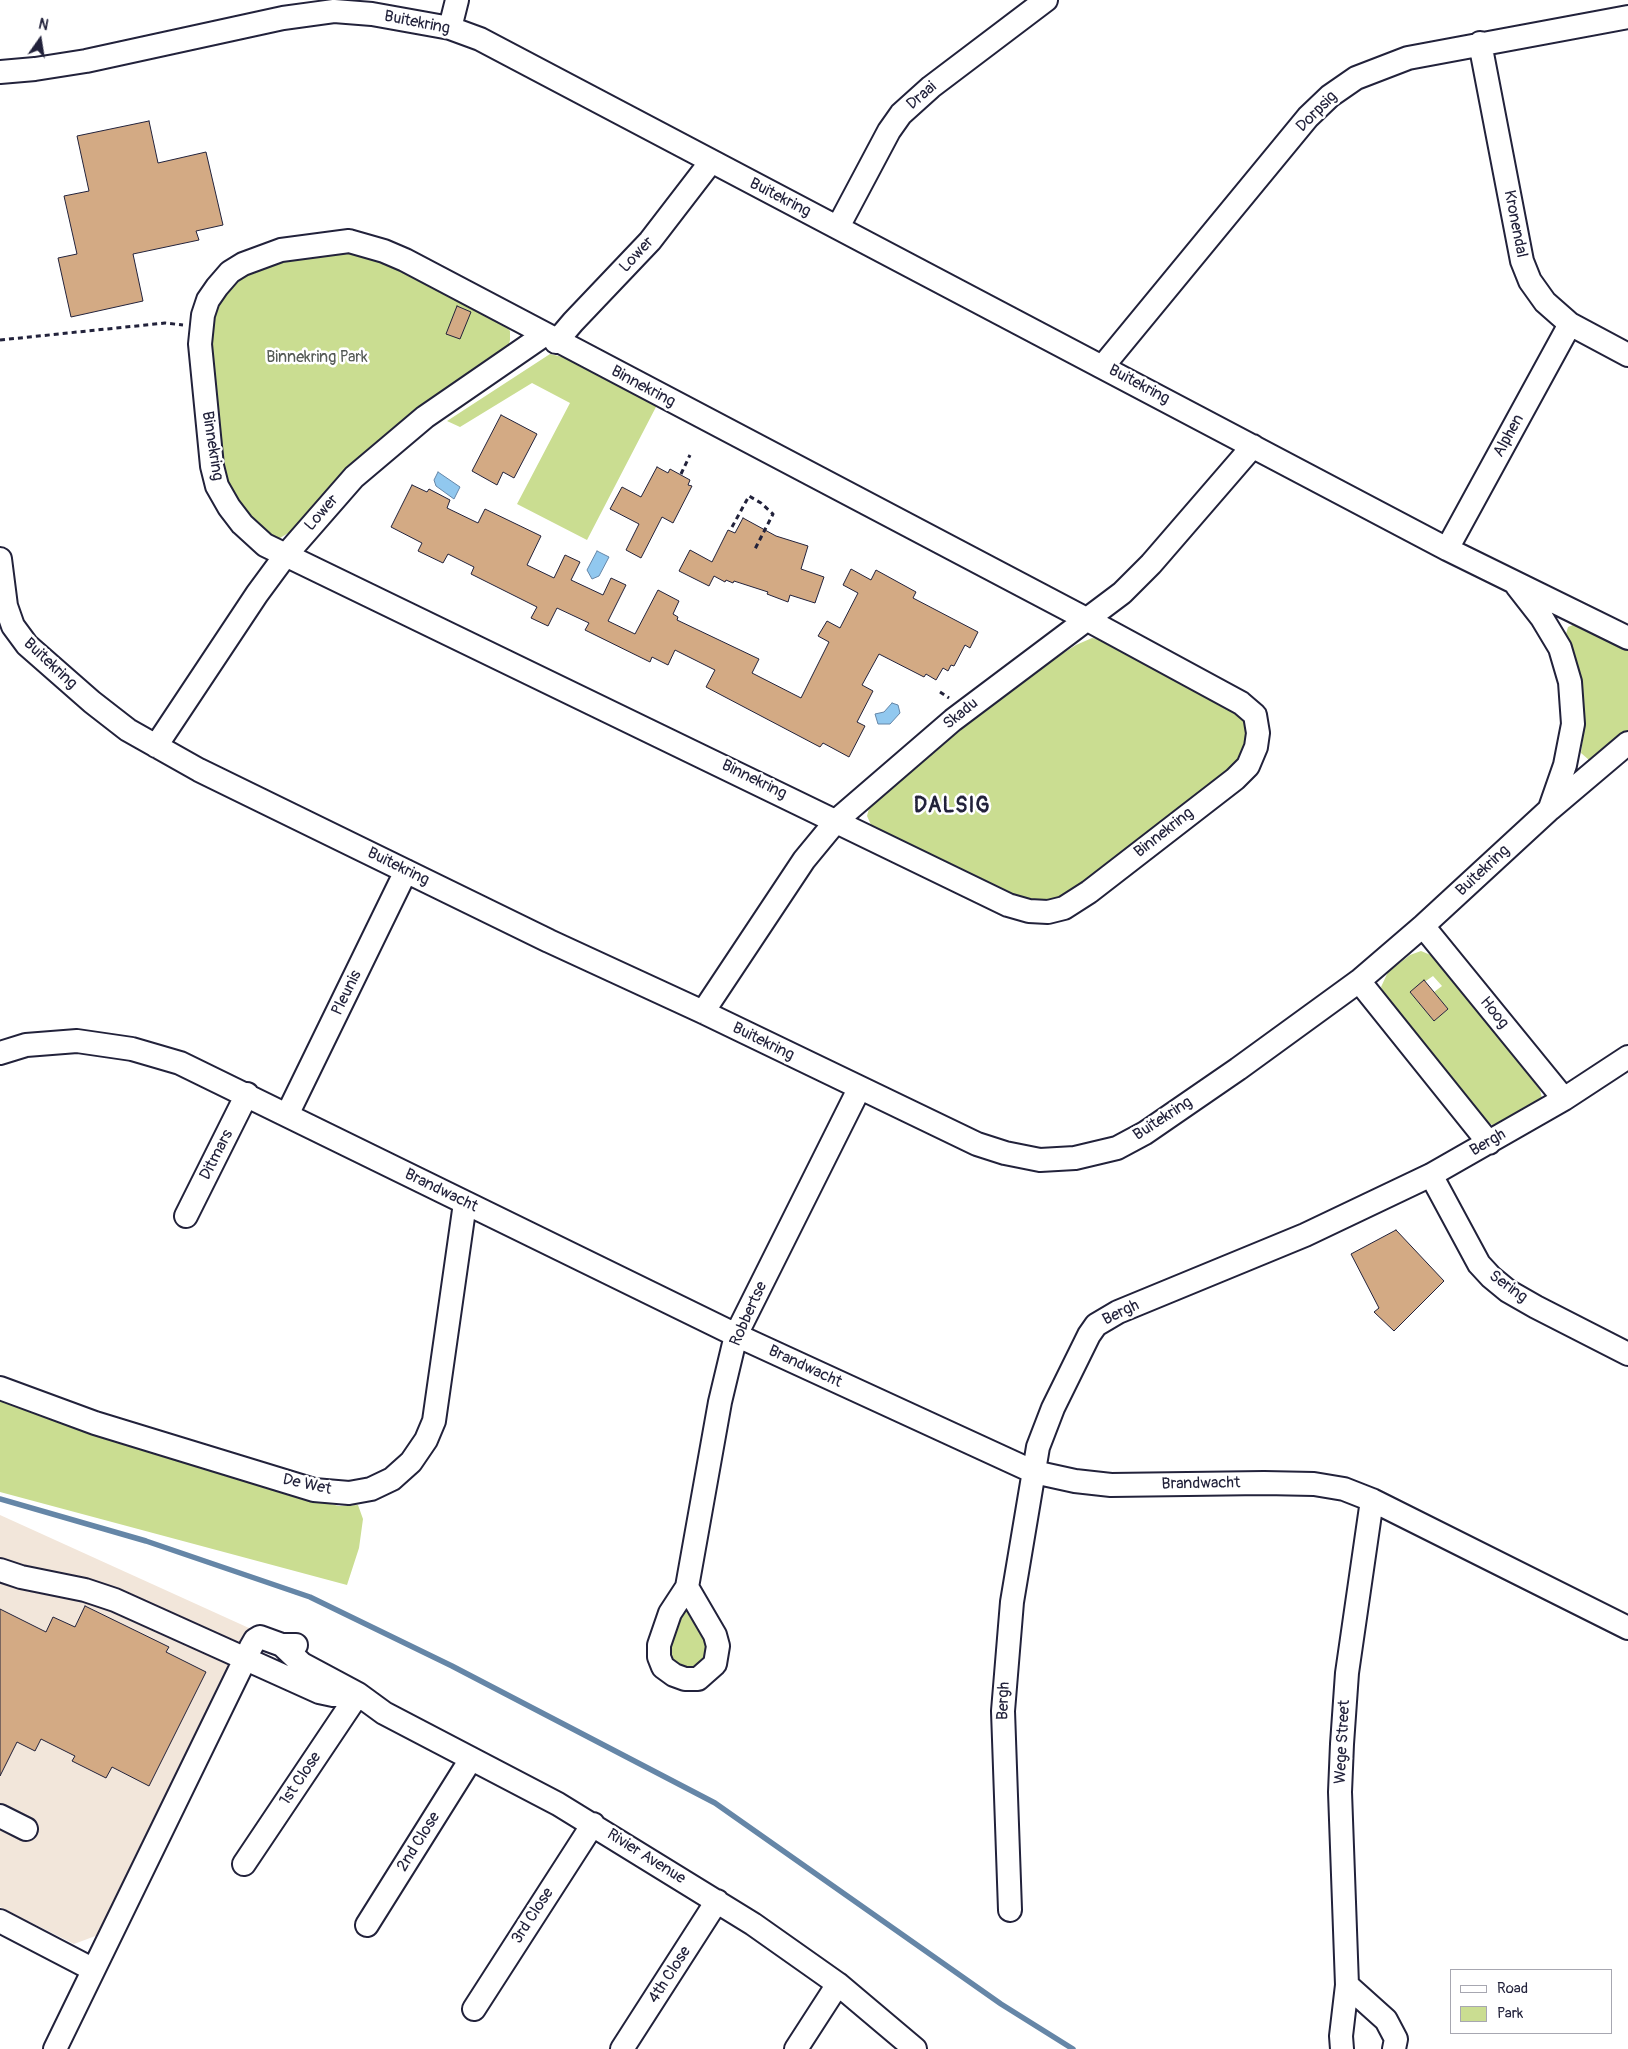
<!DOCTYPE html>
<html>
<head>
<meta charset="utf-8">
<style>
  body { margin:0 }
  #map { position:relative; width:1628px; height:2049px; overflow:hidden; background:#fff; font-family:Pangolin,sans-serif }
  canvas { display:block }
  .legend { position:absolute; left:1450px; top:1969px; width:162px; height:65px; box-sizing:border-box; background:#fff; border:1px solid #a7a7b1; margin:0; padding:6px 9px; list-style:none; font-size:15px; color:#22223b }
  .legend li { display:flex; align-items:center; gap:10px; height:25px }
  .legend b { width:25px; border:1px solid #a7a7b1 }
  .north { position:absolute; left:15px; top:15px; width:50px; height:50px; -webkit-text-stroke:4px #fff; paint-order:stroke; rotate:13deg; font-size:14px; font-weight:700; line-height:20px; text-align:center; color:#22223b }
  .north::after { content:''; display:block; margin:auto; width:18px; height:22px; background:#22223b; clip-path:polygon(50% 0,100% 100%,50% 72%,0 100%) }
</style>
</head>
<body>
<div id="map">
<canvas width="1628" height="2049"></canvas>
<ul class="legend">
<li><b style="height:6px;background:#fff"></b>Road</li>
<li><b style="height:14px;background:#cadd91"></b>Park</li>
</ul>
<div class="north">N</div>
</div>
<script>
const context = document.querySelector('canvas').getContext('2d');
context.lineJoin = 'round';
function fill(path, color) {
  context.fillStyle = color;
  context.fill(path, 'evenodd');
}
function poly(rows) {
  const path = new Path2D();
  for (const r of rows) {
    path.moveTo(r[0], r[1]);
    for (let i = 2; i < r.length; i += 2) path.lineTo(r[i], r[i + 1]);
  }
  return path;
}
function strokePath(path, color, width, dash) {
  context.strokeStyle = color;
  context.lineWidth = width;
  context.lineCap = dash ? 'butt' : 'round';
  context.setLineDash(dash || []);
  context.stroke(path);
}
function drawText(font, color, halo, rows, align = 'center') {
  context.font = font + ' Pangolin,sans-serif';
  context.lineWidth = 5;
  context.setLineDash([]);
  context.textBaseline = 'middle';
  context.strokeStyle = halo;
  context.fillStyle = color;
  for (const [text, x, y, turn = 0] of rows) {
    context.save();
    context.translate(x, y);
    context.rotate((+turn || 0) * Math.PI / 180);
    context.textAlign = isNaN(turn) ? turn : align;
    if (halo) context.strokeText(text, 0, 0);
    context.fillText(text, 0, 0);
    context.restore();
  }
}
fill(poly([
  [0,1515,260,1633,106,1932,74,1944,0,1907]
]), '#f2e6da');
fill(poly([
  [336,251,377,256,505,325,510,331,510,340,508,347,490,362,426,401,402,421,328,488,290,532,280,538,272,538,266,535,226,487,210,351,213,310,235,280,260,266],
  [550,354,567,358,657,405,587,540,517,504,570,403,532,383,460,427,447,421],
  [1575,624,1628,648,1628,732,1597,760,1589,760,1581,753,1584,729,1582,681,1566,634,1568,627],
  [1092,638,1100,639,1213,696,1249,722,1245,759,1160,830,1054,902,1021,900,872,827,867,816,871,801,1006,690,1076,645],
  [1421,951,1433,956,1490,1025,1540,1090,1542,1098,1535,1106,1508,1125,1494,1126,1484,1120,1389,1003,1381,987,1388,972,1410,955],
  [1433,976,1442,986,1434,992,1448,1009,1434,1021,1410,992],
  [0,1400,92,1434,281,1492,339,1506,358,1505,363,1519,359,1548,347,1585,0,1492],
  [680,1607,684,1607,707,1646,707,1656,695,1669,677,1666,670,1654]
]), '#cadd91');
const water = poly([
  [438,472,460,487,454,499,436,486,434,480,438,472],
  [597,551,609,557,599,576,592,579,587,570,597,551],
  [892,703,898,705,900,713,890,724,878,724,875,714,884,712,892,703]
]);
fill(water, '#91c8ef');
strokePath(water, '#6586a7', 1);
strokePath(poly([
  [0,1499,146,1541,310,1597,452,1666,715,1803,1001,2004,1073,2049]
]), '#6586a7', 5.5);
const building = poly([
  [149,121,158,163,206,152,223,225,196,231,199,240,133,254,143,301,71,317,58,258,77,254,64,196,89,191,77,136,149,121],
  [457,306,471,312,460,339,446,334,457,306],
  [501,415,537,434,514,478,503,472,497,485,472,471,501,415],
  [657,467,668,473,670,469,690,480,688,485,692,486,673,523,662,517,641,558,626,550,639,524,610,509,622,487,641,497,657,467],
  [412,485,427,492,429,489,450,500,447,508,478,523,485,509,541,536,527,565,554,578,565,555,580,562,571,580,603,595,611,578,626,585,608,621,635,634,658,590,679,601,673,614,678,617,677,620,759,659,752,673,801,698,829,642,818,636,827,621,840,628,858,593,843,585,851,569,871,580,876,570,916,592,913,598,978,632,970,648,965,645,954,666,951,665,948,671,943,668,936,680,926,674,924,677,879,654,862,685,873,691,857,722,865,726,849,757,823,743,820,747,706,687,715,670,675,650,668,665,652,657,650,662,585,630,589,623,557,608,548,626,531,618,537,607,471,574,474,567,448,554,443,563,418,551,422,543,391,527,412,485],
  [743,518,776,536,808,546,801,569,824,577,815,603,790,595,788,602,767,594,768,592,734,581,733,583,726,580,725,582,714,576,709,586,679,571,690,550,712,562,728,530,735,533,743,518],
  [1424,980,1448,1009,1434,1021,1410,992,1424,980],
  [1396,1230,1444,1281,1394,1331,1374,1312,1379,1308,1351,1254,1396,1230],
  [85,1606,169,1647,166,1652,206,1672,149,1786,112,1767,106,1778,72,1761,75,1756,41,1739,35,1751,17,1742,0,1776,0,1609,46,1632,53,1617,75,1627,85,1606]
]);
fill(building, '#d3aa84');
strokePath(building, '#22223b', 1);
const minor = poly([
  [450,28,457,0],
  [1480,43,1522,261,1530,281,1545,302,1570,324,1628,355],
  [0,72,35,69,86,61,283,18,334,11,372,14,450,28,480,39,1447,549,1628,638],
  [838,227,889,131,901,114,931,87,1046,0],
  [349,241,384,251,405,260,1088,620,1241,703,1255,715,1258,733,1256,747,1248,766,1235,779,1089,892,1064,908,1048,912,1029,911,1008,905,265,545,242,524,229,507,217,486,212,466,200,344,203,315,208,300,217,287,230,272,243,264,281,250,349,241],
  [556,342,573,322,650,241,710,163],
  [1103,366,1308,117,1330,96,1356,78,1408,58,1628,17],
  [1447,549,1570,324],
  [0,559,6,606,13,626,27,645,92,702,128,730,199,770,549,941,703,1012,977,1144,1005,1153,1040,1160,1075,1158,1117,1148,1145,1133,1238,1069,1359,981,1423,926,1550,809,1628,743],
  [1517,586,1542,618,1560,648,1570,682,1573,724,1565,765,1550,808],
  [156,746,257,594,285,556,354,477,425,417,544,335],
  [1423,926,1564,1099],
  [1359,981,1489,1143],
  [703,1012,804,860,837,820,953,720,1122,593,1151,564,1253,446],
  [0,1053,26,1045,77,1041,132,1049,180,1063,736,1335,1034,1472,1075,1481,1111,1485,1264,1483,1314,1484,1344,1489,1372,1500,1628,1628],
  [287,1115,406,871],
  [1431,1175,1479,1264,1491,1277,1508,1291,1536,1307,1628,1354],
  [186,1216,247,1094],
  [0,1388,95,1423,314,1490,349,1493,371,1489,392,1479,411,1462,426,1440,434,1421,465,1203],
  [0,1570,21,1577,85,1590,115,1600,319,1692,333,1695,355,1694],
  [687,1587,720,1402,736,1335,859,1089],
  [687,1587,715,1635,718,1646,715,1664,698,1679,685,1679,674,1675,663,1667,659,1657,659,1645,670,1613,687,1587],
  [282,1645,302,1664,358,1694,384,1713,558,1804,753,1924,838,1984,915,2049],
  [0,1816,26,1829],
  [244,1864,358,1694],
  [1010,1910,1003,1711,1012,1602,1038,1447,1053,1408,1089,1335,1096,1325,1118,1312,1305,1235,1431,1175,1564,1099,1628,1057],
  [0,1921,92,1969],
  [367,1925,471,1759],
  [1347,1985,1386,2020,1396,2039,1394,2049],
  [474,2009,593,1824],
  [55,2049,251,1647,255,1640,260,1637,282,1645,296,1645],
  [622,2049,717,1901],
  [796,2049,838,1984],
  [1342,2049,1341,2036,1347,1985,1340,1792,1342,1744,1347,1673,1372,1500]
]);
strokePath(minor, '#22223b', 26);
strokePath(poly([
  [0,340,165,323,183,325],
  [681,474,690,455],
  [732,527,749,496,761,503,773,514,755,549],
  [940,692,949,698]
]), '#22223b', 3, [5, 4]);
strokePath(minor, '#fff', 22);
drawText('16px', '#22223b', '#fff', [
  ["Buitekring",417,23,11],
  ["Draai",922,96,-41],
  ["Dorpsig",1317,112,-45],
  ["Buitekring",780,198,27],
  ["Kronendal",1515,224,79],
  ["Lower",637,255,-47],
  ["Buitekring",1139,385,28],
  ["Binnekring",643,387,28],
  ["Alphen",1509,436,-61],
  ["Binnekring",212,446,81],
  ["Lower",322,513,-49],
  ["Buitekring",50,664,43],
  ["Skadu",961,714,-39],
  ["Binnekring",754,780,26],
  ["Binnekring",1164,833,-38],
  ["Buitekring",398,867,26],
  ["Buitekring",1483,871,-43],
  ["Pleunis",347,993,-64],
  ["Hoog",1494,1013,51],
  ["Buitekring",763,1042,26],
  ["Buitekring",1163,1119,-33],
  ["Bergh",1488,1143,-30],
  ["Ditmars",217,1155,-63],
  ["Brandwacht",441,1191,26],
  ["Sering",1508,1287,36],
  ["Bergh",1121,1313,-26],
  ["Robbertse",749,1314,-66],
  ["Brandwacht",805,1367,25],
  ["Brandwacht",1201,1484,-1],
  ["De Wet",307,1485,12],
  ["Bergh",1004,1701,-88],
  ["Wege Street",1343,1742,-87],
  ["1st Close",301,1779,-56],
  ["2nd Close",419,1842,-58],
  ["Rivier Avenue",646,1857,32],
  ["3rd Close",533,1916,-57],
  ["4th Close",670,1975,-57]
]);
drawText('16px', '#545a55', '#fff', [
  ["Binnekring Park",317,358]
]);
context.letterSpacing = '1px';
drawText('bold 21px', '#22223b', '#fff', [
  ["DALSIG",952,807]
]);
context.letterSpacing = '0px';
</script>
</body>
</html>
